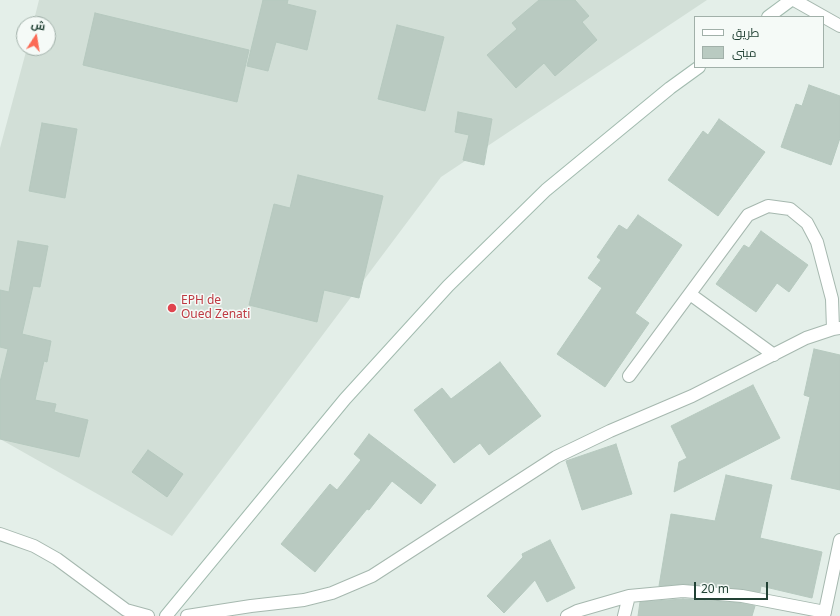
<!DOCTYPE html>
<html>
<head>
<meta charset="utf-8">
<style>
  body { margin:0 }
  #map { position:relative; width:840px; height:616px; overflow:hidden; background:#e4efe9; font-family:"Noto Sans",Cairo,sans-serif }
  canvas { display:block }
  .legend { position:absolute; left:694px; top:16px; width:130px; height:52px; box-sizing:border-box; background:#f5faf7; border:1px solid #a1b0a9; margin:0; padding:5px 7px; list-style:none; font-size:12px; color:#224235 }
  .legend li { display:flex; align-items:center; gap:8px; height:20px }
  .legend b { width:20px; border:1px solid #a1b0a9 }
  .north { position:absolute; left:16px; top:16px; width:40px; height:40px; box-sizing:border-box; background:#f5faf7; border:1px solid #a1b0a9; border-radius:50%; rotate:12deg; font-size:11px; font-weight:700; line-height:16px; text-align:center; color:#224235 }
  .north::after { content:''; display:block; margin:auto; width:14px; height:18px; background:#fb6a55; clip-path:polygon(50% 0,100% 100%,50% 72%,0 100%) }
  .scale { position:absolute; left:694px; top:582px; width:74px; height:18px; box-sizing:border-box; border:2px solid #224235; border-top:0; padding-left:5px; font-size:12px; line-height:14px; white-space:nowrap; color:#224235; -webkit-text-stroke:3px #f5faf7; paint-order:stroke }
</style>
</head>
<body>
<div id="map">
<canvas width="840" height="616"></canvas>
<ul class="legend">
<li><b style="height:5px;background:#fff"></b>طريق</li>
<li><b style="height:11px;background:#b9cac1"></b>مبنى</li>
</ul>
<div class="north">ش</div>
<div class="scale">20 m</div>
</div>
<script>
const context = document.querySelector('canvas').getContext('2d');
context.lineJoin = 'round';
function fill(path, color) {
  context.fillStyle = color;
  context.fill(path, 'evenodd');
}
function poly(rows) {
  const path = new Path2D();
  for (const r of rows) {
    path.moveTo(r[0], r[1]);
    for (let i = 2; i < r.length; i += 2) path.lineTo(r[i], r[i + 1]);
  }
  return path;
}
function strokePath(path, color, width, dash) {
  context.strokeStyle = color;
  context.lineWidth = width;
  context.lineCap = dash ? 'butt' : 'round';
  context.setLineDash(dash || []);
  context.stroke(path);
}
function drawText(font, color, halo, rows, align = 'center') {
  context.font = font + ' "Noto Sans",sans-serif';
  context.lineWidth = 3;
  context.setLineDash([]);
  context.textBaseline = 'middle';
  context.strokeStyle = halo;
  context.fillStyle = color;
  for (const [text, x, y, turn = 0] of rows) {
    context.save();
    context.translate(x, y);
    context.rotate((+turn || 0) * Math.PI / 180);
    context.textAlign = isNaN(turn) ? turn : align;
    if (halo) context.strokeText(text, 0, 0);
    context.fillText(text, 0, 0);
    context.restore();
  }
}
fill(poly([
  [39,0,707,0,441,177,172,536,0,439,0,148,27,48,48,48,48,24,33,24]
]), '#d2dfd7');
const building = poly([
  [263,0,288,0,287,4,316,11,307,50,276,42,268,71,247,66,263,0],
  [539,0,575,0,589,16,582,22,597,40,555,76,544,63,516,88,487,55,517,29,512,23,539,0],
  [95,13,249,50,237,102,83,65,95,13],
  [397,25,444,37,425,111,378,99,397,25],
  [809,85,840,96,840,138,831,165,781,147,796,104,802,106,809,85],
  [458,112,492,119,484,165,463,160,469,135,455,132,458,112],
  [719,119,765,152,718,216,668,180,703,131,708,135,719,119],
  [42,123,77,129,65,198,29,191,42,123],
  [298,175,383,196,359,298,324,290,317,322,249,305,274,204,290,208,298,175],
  [638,215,682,245,635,313,649,323,605,387,557,354,602,288,588,278,601,260,597,257,619,225,627,230,638,215],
  [761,231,808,265,789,292,777,283,756,312,716,284,744,245,749,248,761,231],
  [18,241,48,246,40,287,33,286,22,334,51,341,47,362,44,361,35,400,56,404,54,412,88,420,79,457,0,439,0,382,8,349,0,347,0,290,9,292,18,241],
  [814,349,840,355,840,490,791,479,810,397,804,395,814,349],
  [500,362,541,416,489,455,480,443,454,463,414,410,442,388,451,399,500,362],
  [753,385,780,438,674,492,679,462,687,458,671,426,753,385],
  [369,434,436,485,421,504,392,481,369,510,367,509,315,572,281,544,330,484,337,490,361,460,354,454,369,434],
  [616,444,632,494,582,510,566,461,616,444],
  [148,450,183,474,167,497,132,472,148,450],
  [726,475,772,485,760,538,822,552,812,598,761,586,760,592,684,584,659,586,671,514,715,521,726,475],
  [550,540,575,588,547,602,535,580,504,613,487,596,523,557,522,554,550,540],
  [683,599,741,603,755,606,752,616,638,616,640,602,683,599]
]);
fill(building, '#b9cac1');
strokePath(building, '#b6c9bf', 1);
const street = poly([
  [794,0,840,26],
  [690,294,774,355],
  [629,376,748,215,768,206,790,209,807,223,817,242,832,299,833,329],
  [0,534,34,546,57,559,126,610,148,616],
  [187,616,251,606,304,600,332,593,372,576,556,457,610,431,692,396,806,338,833,329,840,328],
  [567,616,577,611,629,596,683,591,742,596,825,612],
  [624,616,629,596],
  [824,616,840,540]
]);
const secondary = poly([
  [768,17,791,0],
  [166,616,345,399,448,286,546,190,670,88,699,67]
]);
strokePath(street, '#a6b8af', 14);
strokePath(secondary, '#a2bbaf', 14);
strokePath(street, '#fff', 12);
strokePath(secondary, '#fff', 12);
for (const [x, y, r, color] of [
  [172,308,5,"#e0444e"]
]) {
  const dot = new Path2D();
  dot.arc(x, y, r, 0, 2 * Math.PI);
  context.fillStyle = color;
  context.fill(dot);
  strokePath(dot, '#f5faf7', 1.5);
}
drawText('12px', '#be3a42', '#f5faf7', [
  ["EPH de",181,301],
  ["Oued Zenati",181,315]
], 'left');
</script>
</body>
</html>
